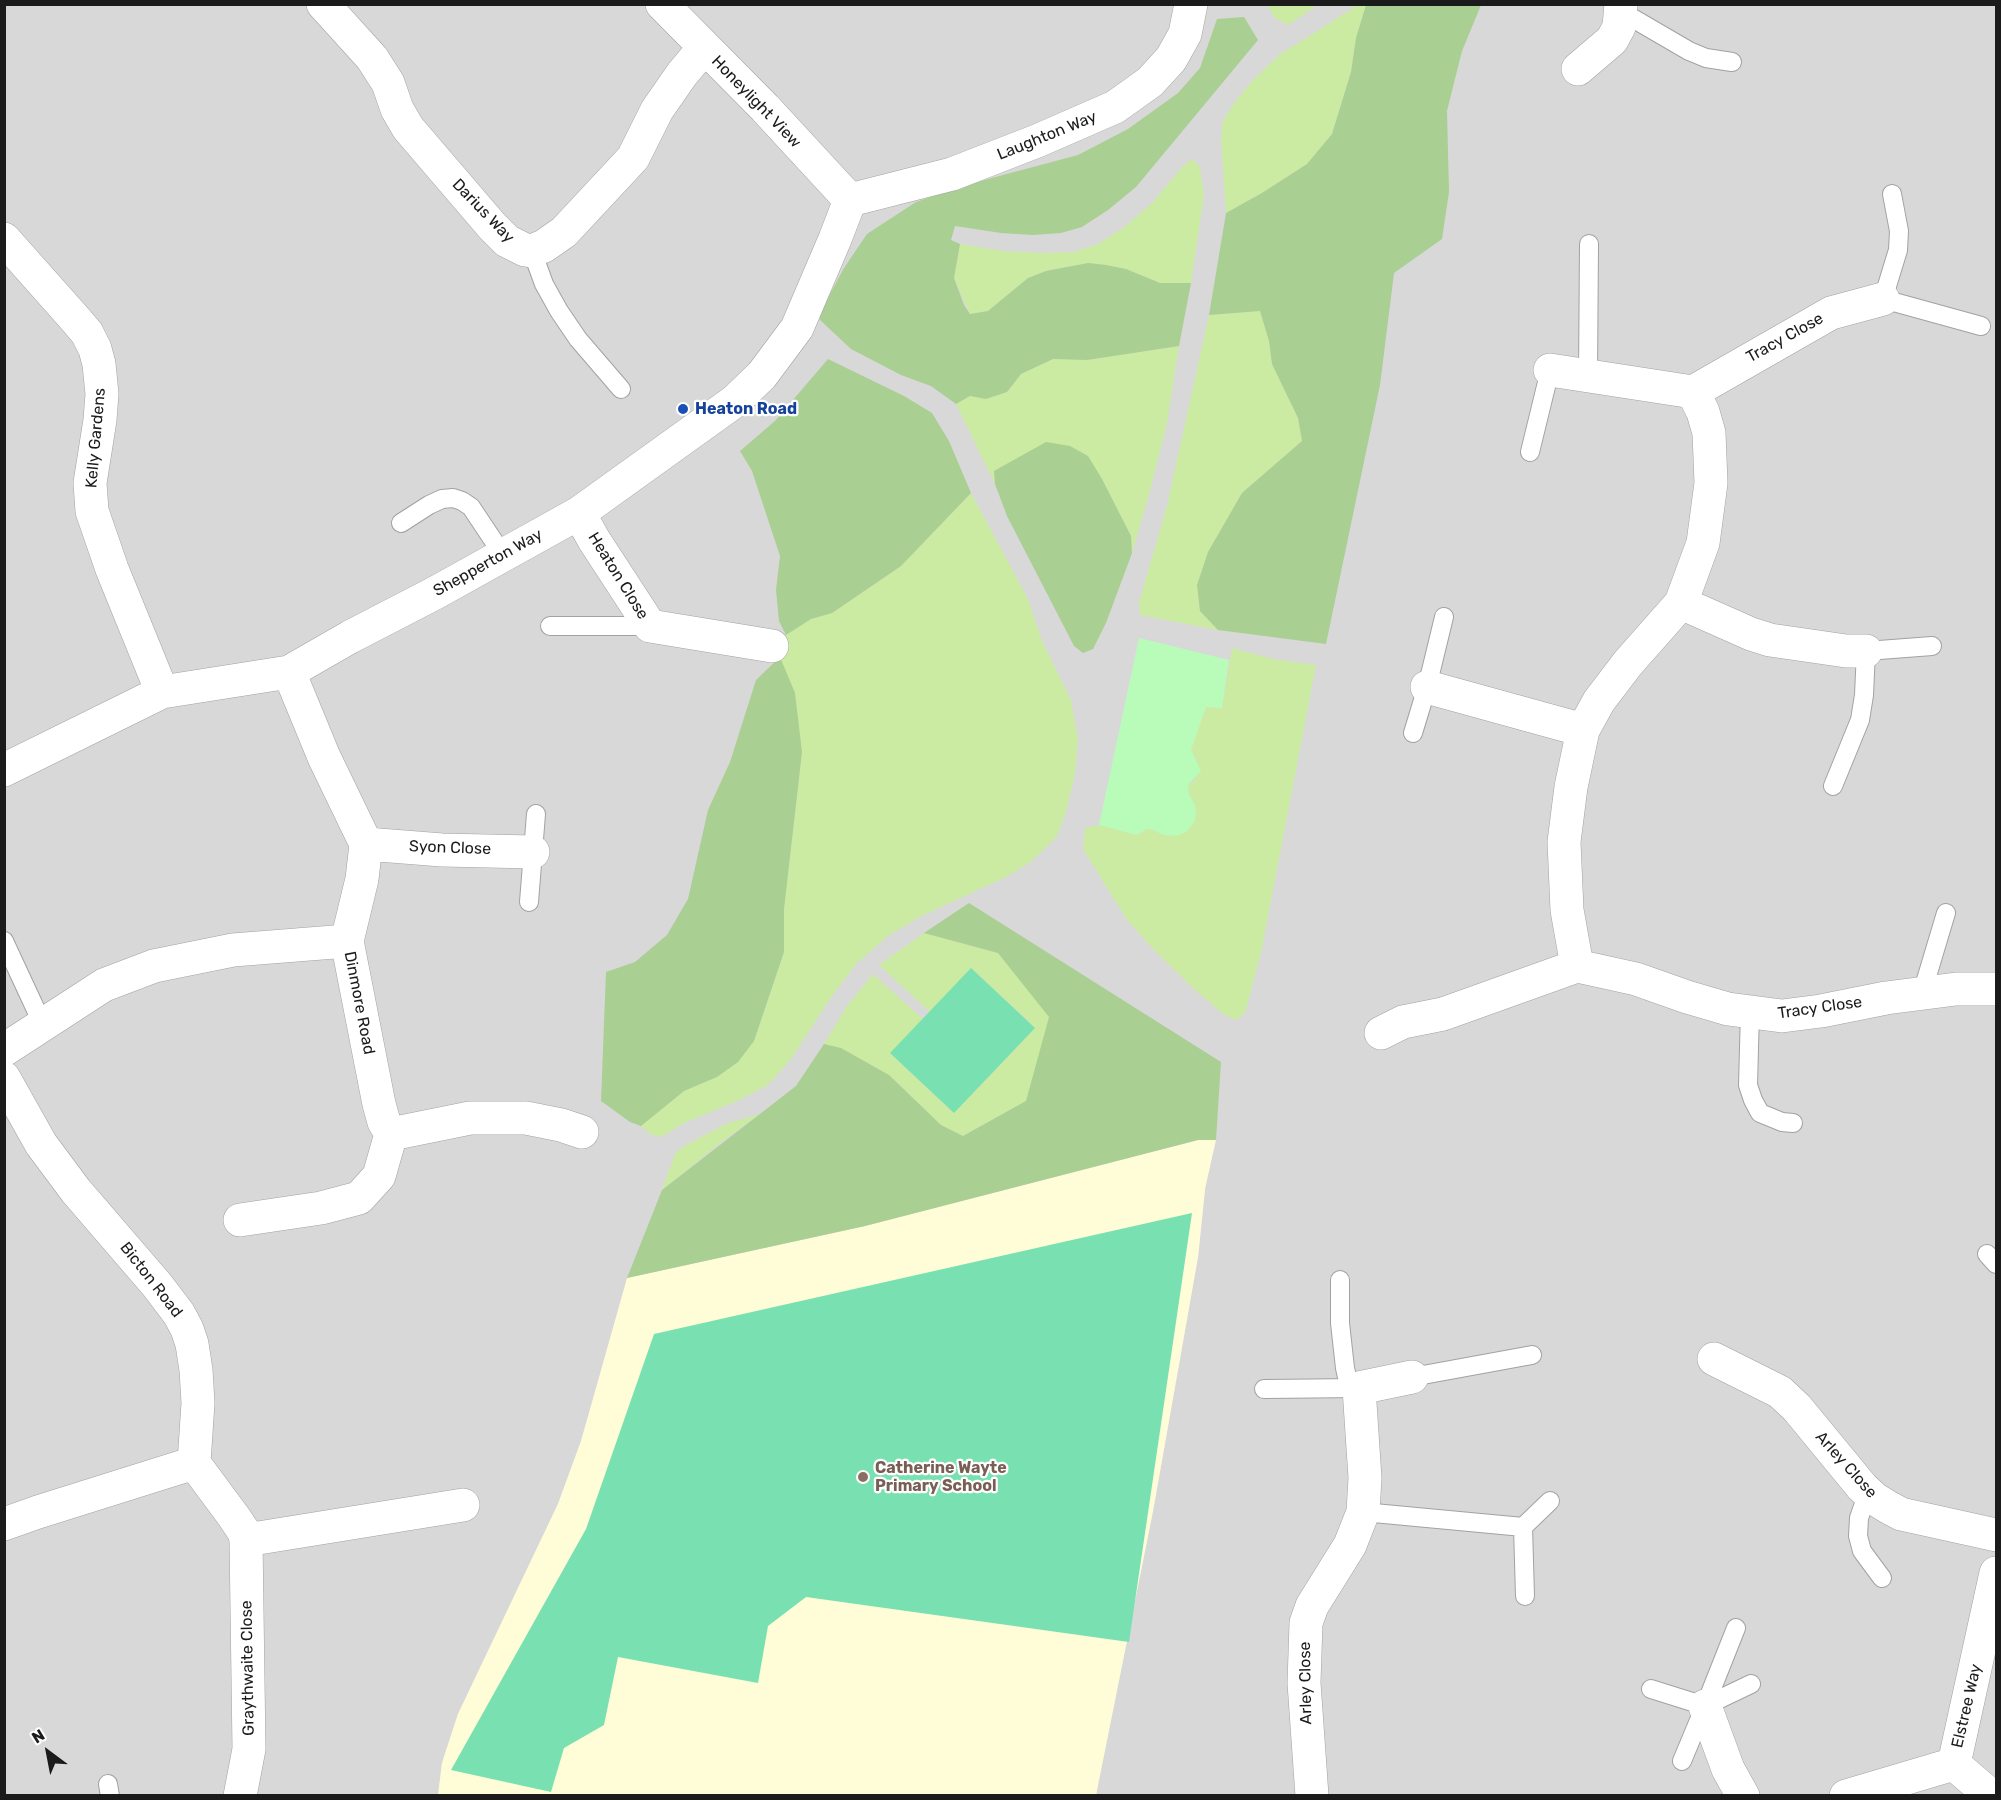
<!DOCTYPE html>
<html>
<head>
<meta charset="utf-8">
<style>
  body { margin:0 }
  #map { position:relative; width:2001px; height:1800px; overflow:hidden; background:#eee8e0; font-family:Rubik,sans-serif }
  canvas { display:block }
  .frame { position:absolute; inset:0; border:6px solid #1b1b1b; pointer-events:none }
  .north { position:absolute; left:18px; top:1722px; width:60px; height:60px; -webkit-text-stroke:4px #fff; paint-order:stroke; rotate:328deg; font-size:16px; font-weight:700; line-height:24px; text-align:center; color:#1b1b1b }
  .north::after { content:''; display:block; margin:auto; width:21px; height:27px; background:#1b1b1b; clip-path:polygon(50% 0,100% 100%,50% 72%,0 100%) }
</style>
</head>
<body>
<div id="map">
<canvas width="2001" height="1800"></canvas>
<div class="frame"></div>
<div class="north">N</div>
</div>
<script>
const context = document.querySelector('canvas').getContext('2d');
context.lineJoin = 'round';
function fill(path, color) {
  context.fillStyle = color;
  context.fill(path, 'evenodd');
}
function poly(rows) {
  const path = new Path2D();
  for (const r of rows) {
    path.moveTo(r[0], r[1]);
    for (let i = 2; i < r.length; i += 2) path.lineTo(r[i], r[i + 1]);
  }
  return path;
}
function strokePath(path, color, width, dash) {
  context.strokeStyle = color;
  context.lineWidth = width;
  context.lineCap = dash ? 'butt' : 'round';
  context.setLineDash(dash || []);
  context.stroke(path);
}
function drawText(font, color, halo, rows, align = 'center') {
  context.font = font + ' Rubik,sans-serif';
  context.lineWidth = 4.5;
  context.setLineDash([]);
  context.textBaseline = 'middle';
  context.strokeStyle = halo;
  context.fillStyle = color;
  for (const [text, x, y, turn = 0] of rows) {
    context.save();
    context.translate(x, y);
    context.rotate((+turn || 0) * Math.PI / 180);
    context.textAlign = isNaN(turn) ? turn : align;
    if (halo) context.strokeText(text, 0, 0);
    context.fillText(text, 0, 0);
    context.restore();
  }
}
fill(poly([
  [5,5,1996,5,1996,1795,1096,1795,1153,1511,1198,1257,1205,1189,603,1367,581,1441,558,1504,458,1714,442,1763,438,1795,5,1796]
]), '#d9d8d8');
fill(poly([
  [1198,1140,1216,1140,1205,1189,1198,1257,1153,1511,1096,1795,438,1796,442,1763,458,1714,558,1504,581,1441,627,1278,865,1226]
]), '#fffcd8');
fill(poly([
  [1267,5,1318,5,1288,25,1275,18],
  [1358,5,1366,5,1356,38,1351,72,1332,134,1307,164,1262,193,1226,213,1221,139,1223,120,1235,102,1252,81,1279,55],
  [1191,160,1195,161,1200,168,1204,195,1191,283,1160,283,1126,269,1106,265,1088,263,1046,271,1028,278,988,311,970,314,954,278,960,244,1004,251,1041,253,1074,252,1098,244,1123,228,1151,204,1183,166],
  [1260,311,1269,341,1272,364,1298,418,1302,441,1242,493,1208,552,1197,585,1200,611,1218,630,1140,615,1139,602,1167,506,1209,315],
  [1179,346,1167,423,1150,491,1132,553,1131,536,1102,479,994,474,995,484,956,404,970,396,986,399,1007,392,1021,374,1053,359,1087,360],
  [971,493,1027,597,1043,643,1071,700,1078,739,1075,774,1066,812,1057,836,1032,861,1006,877,921,916,888,936,856,964,832,996,791,1059,768,1085,737,1101,684,1123,661,1137,650,1134,641,1126,684,1091,717,1077,738,1062,754,1041,784,952,784,909,802,752,780,657,786,635,811,619,832,613,901,566],
  [1232,648,1273,659,1316,665,1261,953,1245,1013,1236,1020,1223,1014,1192,987,1155,951,1127,920,1083,849,1085,828,1099,825,1137,835,1147,829,1153,830,1164,835,1194,803,1189,795,1188,785,1196,779,1197,760,1190,750,1206,707,1222,708],
  [924,933,998,953,1050,1017,1026,1101,963,1136,941,1125,889,1075,841,1049,824,1044,847,1006,873,974,923,1019,891,1054,954,1113,1035,1028,971,968,930,1012,879,965],
  [760,1114,721,1142,662,1190,675,1154,684,1146,728,1123]
]), '#cceba2');
fill(poly([
  [1366,5,1481,5,1462,51,1447,111,1449,192,1442,239,1394,273,1380,385,1326,644,1218,630,1200,611,1197,585,1208,552,1242,493,1302,441,1298,418,1272,364,1269,341,1260,311,1209,315,1226,213,1262,193,1307,164,1332,134,1351,72,1356,38],
  [1244,17,1258,40,1136,187,1108,210,1082,227,1061,233,1033,235,1001,233,955,226,951,240,960,244,954,278,964,305,970,314,988,311,1028,278,1046,271,1088,263,1106,265,1126,269,1160,283,1191,283,1179,346,1087,360,1053,359,1021,374,1007,392,986,399,970,396,956,404,931,386,901,375,851,349,820,320,820,313,844,268,867,234,916,202,962,186,1078,155,1128,129,1178,93,1200,68,1217,19],
  [828,359,904,396,932,413,949,441,971,493,901,566,832,613,811,619,786,635,779,621,776,590,780,556,752,471,740,451,775,421],
  [1046,442,1070,446,1088,456,1102,479,1131,536,1132,553,1106,623,1093,649,1083,653,1074,646,1007,516,995,484,994,471],
  [780,657,795,693,802,752,784,909,784,952,754,1041,738,1062,717,1077,684,1091,641,1126,630,1122,601,1101,606,972,635,962,667,935,688,899,708,810,730,762,756,680],
  [969,903,1221,1062,1216,1140,1198,1140,865,1226,627,1278,662,1190,796,1086,824,1044,841,1048,889,1075,941,1125,963,1136,1026,1101,1049,1017,998,953,924,933]
]), '#a9cf92');
fill(poly([
  [1139,638,1229,660,1222,708,1206,707,1191,750,1201,771,1188,785,1189,795,1194,803,1196,811,1195,821,1186,832,1176,836,1164,835,1153,830,1147,829,1137,835,1099,825]
]), '#b9fcb9');
fill(poly([
  [971,968,1035,1028,954,1113,890,1053],
  [1192,1213,1129,1642,806,1597,768,1626,758,1683,618,1657,604,1725,564,1748,551,1792,451,1770,586,1529,654,1334]
]), '#79e1b1');
const service = poly([
  [1622,12,1689,51,1706,58,1732,62],
  [1892,194,1899,231,1898,250,1883,299,1981,326],
  [532,251,544,284,559,311,578,339,621,389],
  [1588,376,1589,244],
  [1530,452,1550,370],
  [401,523,429,505,442,499,453,498,462,501,471,507,503,555],
  [550,626,650,626],
  [1413,733,1427,687,1444,617],
  [1833,786,1860,720,1864,695,1866,651,1932,646],
  [529,902,536,814],
  [4,941,43,1025],
  [1922,993,1946,913],
  [1750,1012,1748,1085,1753,1100,1760,1113,1782,1122,1793,1123],
  [1987,1254,1996,1264],
  [1412,1377,1532,1355],
  [1264,1389,1359,1388,1353,1385,1347,1377,1345,1368,1340,1323,1340,1280],
  [1868,1492,1859,1518,1858,1536,1862,1551,1882,1578],
  [1363,1512,1523,1527],
  [1525,1596,1523,1527,1550,1501],
  [1651,1689,1705,1706,1736,1628],
  [1682,1761,1705,1706,1751,1684],
  [108,1784,110,1796]
]);
const minor = poly([
  [323,4,372,58,388,83,397,109,408,128,492,226,507,241,525,250,532,251,544,246,564,232,633,158,657,110,682,74,704,48],
  [662,4,765,108,850,200],
  [1578,69,1612,40,1619,27,1621,4],
  [850,200,952,174,1037,141,1115,107,1150,82,1171,59,1185,34,1191,4],
  [4,239,76,320,87,333,95,349,99,364,102,394,100,420,90,483,92,511,112,569,162,692],
  [1550,370,1693,392],
  [579,513,594,540,650,626,772,646],
  [1681,603,1751,634,1770,640,1846,651,1866,651],
  [289,672,324,757,366,844,362,879,347,941,379,1104,384,1122,391,1134,470,1118,526,1118,561,1125,582,1132],
  [1427,687,1583,730],
  [4,770,162,692,289,672,350,637,435,593,579,513,735,401,762,375,797,328,835,239,850,200],
  [366,844,442,850,533,852],
  [1577,966,1567,910,1564,842,1571,787,1583,730,1599,701,1628,663,1681,603,1703,543,1711,483,1709,433,1703,412,1693,392,1831,313,1883,299],
  [1381,1033,1403,1022,1443,1014,1577,966,1636,979,1687,997,1728,1009,1782,1016,1821,1011,1886,998,1956,989,1996,989],
  [4,1050,104,985,154,966,233,950,347,941],
  [4,1078,41,1144,76,1191,157,1285,179,1314,187,1329,192,1344,196,1370,198,1403,194,1463,38,1512,4,1524],
  [240,1220,321,1208,359,1198,379,1176,391,1134],
  [1714,1359,1780,1392,1797,1408,1862,1487,1875,1499,1888,1507,1901,1514,1996,1535],
  [194,1463,234,1517,244,1532,246,1540,463,1505],
  [1705,1706,1728,1769,1743,1796],
  [1954,1764,1991,1796],
  [240,1796,249,1749,246,1540],
  [1312,1796,1304,1683,1306,1623,1312,1606,1350,1545,1363,1512,1365,1478,1359,1388,1412,1377],
  [1846,1796,1954,1764,1996,1573]
]);
strokePath(service, '#a2a2a2', 20);
strokePath(minor, '#a2a2a2', 34);
strokePath(service, '#fff', 18);
strokePath(minor, '#fff', 33);
for (const [x, y, r, color] of [
  [683,409,6,"#1a4fb4"],
  [863,1477,6,"#8d6e63"]
]) {
  const dot = new Path2D();
  dot.arc(x, y, r, 0, 2 * Math.PI);
  context.fillStyle = color;
  context.fill(dot);
  strokePath(dot, '#fff', 2);
}
drawText('16px', '#1b1b1b', '#fff', [
  ["Honeylight View",756,102,46],
  ["Laughton Way",1047,136,-22],
  ["Darius Way",483,211,46],
  ["Tracy Close",1785,338,-29],
  ["Kelly Gardens",96,438,-85],
  ["Shepperton Way",488,563,-29],
  ["Heaton Close",618,576,58],
  ["Syon Close",450,848,2],
  ["Dinmore Road",359,1003,79],
  ["Tracy Close",1820,1008,-8],
  ["Bicton Road",151,1280,52],
  ["Arley Close",1846,1465,48],
  ["Graythwaite Close",248,1668,-91],
  ["Arley Close",1306,1683,-91],
  ["Elstree Way",1967,1706,-77]
]);
drawText('bold 16px', '#164399', '#fff', [
  ["Heaton Road",695,409]
], 'left');
drawText('bold 16px', '#785e54', '#fff', [
  ["Catherine Wayte",875,1468],
  ["Primary School",875,1486]
], 'left');
</script>
</body>
</html>
